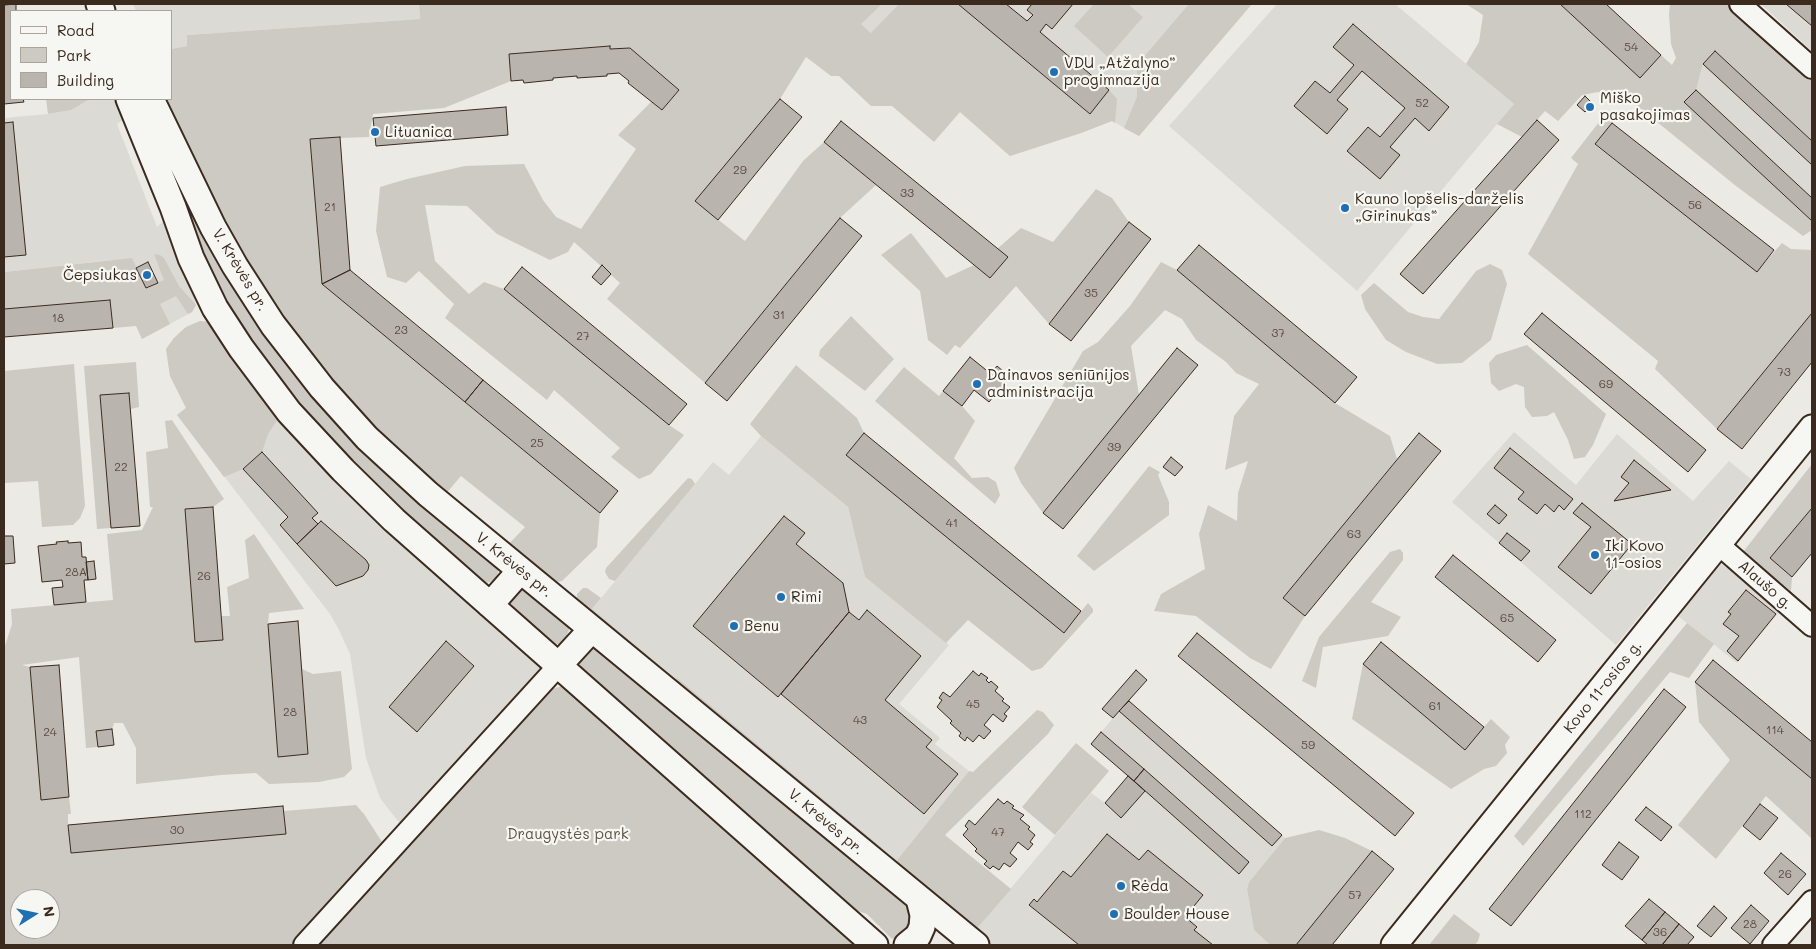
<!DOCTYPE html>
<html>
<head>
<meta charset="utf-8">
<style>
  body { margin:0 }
  #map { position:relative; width:1816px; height:949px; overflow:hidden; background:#ebeae5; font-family:Mali,sans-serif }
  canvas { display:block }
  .frame { position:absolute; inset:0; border:5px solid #3b2a1e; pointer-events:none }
  .legend { position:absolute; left:10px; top:10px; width:162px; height:90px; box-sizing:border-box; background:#f6f6f2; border:1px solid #aba49d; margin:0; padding:6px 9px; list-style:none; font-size:15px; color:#3b2a1e }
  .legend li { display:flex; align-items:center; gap:10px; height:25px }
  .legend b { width:25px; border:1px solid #aba49d }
  .north { position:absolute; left:10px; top:889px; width:50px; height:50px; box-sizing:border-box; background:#f6f6f2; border:1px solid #aba49d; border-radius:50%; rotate:80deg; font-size:14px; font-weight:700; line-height:20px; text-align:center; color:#3b2a1e }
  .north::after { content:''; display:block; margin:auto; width:18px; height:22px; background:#1f6fb2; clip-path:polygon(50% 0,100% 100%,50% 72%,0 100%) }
</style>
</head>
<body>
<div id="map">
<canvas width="1816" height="949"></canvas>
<div class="frame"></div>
<ul class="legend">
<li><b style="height:6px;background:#f6f6f2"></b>Road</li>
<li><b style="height:14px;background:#cdcac4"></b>Park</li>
<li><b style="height:14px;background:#bab4ae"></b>Building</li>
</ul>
<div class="north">N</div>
</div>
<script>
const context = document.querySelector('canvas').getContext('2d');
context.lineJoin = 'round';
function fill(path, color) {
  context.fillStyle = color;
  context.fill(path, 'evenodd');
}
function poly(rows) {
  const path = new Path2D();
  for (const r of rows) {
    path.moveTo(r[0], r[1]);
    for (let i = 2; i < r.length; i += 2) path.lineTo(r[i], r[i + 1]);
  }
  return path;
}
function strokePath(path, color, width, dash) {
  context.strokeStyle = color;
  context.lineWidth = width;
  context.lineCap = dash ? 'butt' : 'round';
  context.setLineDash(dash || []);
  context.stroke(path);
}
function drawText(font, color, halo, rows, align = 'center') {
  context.font = font + ' Mali,sans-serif';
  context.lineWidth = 4.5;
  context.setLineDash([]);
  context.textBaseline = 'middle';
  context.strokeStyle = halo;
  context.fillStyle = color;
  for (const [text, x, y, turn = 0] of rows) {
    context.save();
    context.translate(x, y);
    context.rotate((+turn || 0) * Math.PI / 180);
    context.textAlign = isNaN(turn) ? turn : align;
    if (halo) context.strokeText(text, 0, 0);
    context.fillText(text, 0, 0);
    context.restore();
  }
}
fill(poly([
  [133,4,419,4,420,19,187,35,187,46,171,49,171,11,136,11],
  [838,4,1252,4,1139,136,1112,121,1081,133,1010,156],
  [1277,4,1395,4,1514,104,1357,291,1169,126],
  [1761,4,1812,4,1812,51],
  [1715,51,1812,141,1812,221,1684,102,1696,90,1703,64],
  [90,99,121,99,128,116,117,124,157,227,168,217,194,298,196,305,192,312,142,339,112,260,4,272,4,118,48,114,70,110],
  [200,321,488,622,513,645,540,660,541,666,539,675,401,825,380,798,366,758,350,654,338,628,330,614,177,415,186,408,170,376,166,349,174,338,186,327],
  [1514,432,1576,485,1617,434,1693,501,1729,461,1751,479,1616,645,1452,502],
  [761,436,848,507,865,577,949,645,899,704,940,738,935,744,969,771,897,860,896,866,588,614,713,462,729,475],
  [1721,564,1731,569,1780,611,1737,663,1678,616],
  [1136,670,1147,680,1129,701,1285,838,1249,882,1247,889,1254,930,1270,945,990,945,974,932,1091,793,1105,803,1128,777,1091,744,1113,718,1102,709]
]), '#dcdad4');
fill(poly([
  [419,4,882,4,861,24,871,33,899,4,958,4,1089,114,1109,90,1117,99,1115,123,1112,121,1081,133,1010,156,960,112,934,142,892,106,871,106,839,76,831,76,806,57,780,99,696,202,745,241,803,161,824,142,876,185,840,218,705,383,607,299,620,283,574,242,568,252,550,260,497,234,467,206,425,205,435,261,469,294,484,282,504,289,669,425,684,435,651,474,639,479,611,457,620,448,554,390,547,400,445,318,454,304,419,271,406,283,387,277,376,231,380,187,407,179,465,166,524,164,543,200,556,217,581,229,636,149,618,135,652,101,662,110,679,90,630,48,610,49,609,46,509,54,511,81,444,108,373,114,369,137,310,139,322,284,600,513,597,547,562,581,549,584,505,548,525,527,461,476,444,496,391,448,291,331,224,227,162,99,171,99,171,49,187,46,187,35,420,19],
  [1094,4,1128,4,1143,17,1108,57,1074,26],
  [1189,4,1252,4,1139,136,1124,128,1137,97,1137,65],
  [1466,4,1560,4,1640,77,1661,55,1672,65,1676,58,1671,44,1669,14,1670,4,1729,4,1812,78,1812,141,1715,51,1703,64,1696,90,1684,102,1812,221,1812,230,1803,236,1736,186,1635,104,1598,92,1582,95,1558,121,1545,111,1522,137,1497,124,1514,104,1466,64,1479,42,1483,15],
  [46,99,90,99,71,110,48,114],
  [1603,117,1612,123,1595,145,1757,271,1782,243,1791,249,1812,250,1812,313,1717,429,1655,369,1658,361,1528,254,1578,164,1571,158],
  [1096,189,1112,198,1129,222,1049,324,1016,286,960,348,955,345,947,355,928,340,920,291,881,255,911,233,946,278,974,265,990,278,1007,257,997,249,1021,228,1053,242],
  [189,208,191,208,247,301,498,566,498,573,496,578,490,582,484,583,479,581,357,472,316,428,237,326,210,275,187,210],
  [154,254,160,255,164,258,179,286,196,305,192,312,188,314,176,296,160,304,170,324,142,339,136,326,113,328,110,300,4,309,4,272,132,258,146,288,164,280],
  [1161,262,1177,270,1335,403,1390,436,1397,459,1283,598,1305,616,1271,669,1250,658,1196,616,1154,611,1161,594,1205,569,1199,534,1208,505,1237,521,1238,493,1248,461,1225,470,1234,416,1259,384,1236,373,1226,362,1196,340,1182,319,1165,310,1131,346,1139,395,1043,513,1021,483,1014,468,1083,351,1098,342,1130,306],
  [1490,264,1502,270,1507,284,1491,340,1462,363,1437,364,1406,352,1386,340,1365,309,1361,295,1374,283,1408,312,1423,317,1439,319,1476,271],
  [851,316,894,359,865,391,819,356,820,350],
  [200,321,211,322,281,414,268,434,262,452,243,469,224,477,177,415,186,408,170,376,166,349,174,338,186,327],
  [1527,345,1606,414,1593,445,1585,457,1574,459,1568,440,1554,412,1547,416,1532,417,1525,407,1524,387,1516,384,1499,391,1491,383,1489,363,1496,355],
  [136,362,139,407,131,409,129,393,100,396,111,528,97,529,84,366],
  [74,364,85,506,80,518,73,525,42,527,38,481,4,483,4,371],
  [796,365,857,418,864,433,847,454,1064,632,1088,603,1093,609,1093,612,1042,668,1032,671,968,620,946,643,865,577,848,507,761,436,750,424],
  [904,367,939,396,943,391,962,406,975,421,954,458,972,478,988,477,996,482,1000,495,995,504,875,401],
  [172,420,224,499,213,507,185,509,195,642,223,640,221,616,230,616,227,587,249,578,245,540,254,534,304,609,269,613,268,624,278,756,308,754,302,669,313,674,341,671,352,769,344,777,319,782,269,784,256,773,221,775,136,784,136,748,123,723,114,723,112,729,98,747,86,748,79,657,22,665,30,667,41,799,69,797,71,814,68,814,68,825,71,853,285,834,284,811,356,805,364,814,384,845,295,945,4,945,4,649,12,624,11,609,113,600,107,534,142,530,153,507,150,507,146,452,168,448,165,421],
  [20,899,50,899,50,929,20,929],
  [1812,464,1812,508,1771,558,1792,577,1791,591,1743,552],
  [1149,466,1160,472,1158,475,1169,502,1169,515,1094,571,1077,556],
  [688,478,692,479,695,484,615,581,609,579,605,572,606,568],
  [1400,549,1403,553,1403,560,1371,602,1401,617,1388,636,1323,647,1316,688,1302,681,1319,637,1390,552],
  [583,588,587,588,601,598,592,609,649,657,645,661,581,609,577,598,577,594],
  [523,590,531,592,567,621,569,630,566,637,559,644,549,644,515,614,509,605,511,599,516,593],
  [1687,623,1714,644,1689,678,1670,672,1523,846,1514,836],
  [596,648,916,906,918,919,899,942,891,938,867,914,852,909,581,670,579,662,589,649],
  [1363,664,1465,749,1491,719,1510,737,1505,745,1507,753,1496,766,1484,769,1451,789,1352,719],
  [677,678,882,848,875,849,676,683],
  [1695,682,1812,779,1812,839,1766,796,1716,859,1678,825,1730,760,1699,722],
  [563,686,862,945,314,945,547,690],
  [1037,710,1043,712,1054,725,1048,734,945,835,1011,889,974,932,896,866,897,860,969,771,973,772],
  [1076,743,1109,771,1055,835,1022,807],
  [1319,830,1345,838,1372,851,1296,945,1270,945,1254,930,1247,889,1249,882,1285,838],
  [1454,914,1480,934,1478,941,1475,945,1429,945]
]), '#cdcac4');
const building = poly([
  [16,4,16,11,11,11,11,99,23,99,24,102,4,104,4,5,16,4],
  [958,4,1006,4,1027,21,1033,15,1027,10,1032,4,1073,4,1052,29,1046,24,1040,32,1109,90,1090,114,958,4],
  [1560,4,1606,4,1661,55,1640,78,1560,4],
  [1786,4,1812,4,1812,26,1786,4],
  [1353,24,1449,107,1429,131,1415,118,1390,147,1400,155,1380,179,1347,151,1368,127,1380,137,1405,108,1362,71,1337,100,1348,109,1327,134,1294,106,1315,81,1330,93,1354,65,1333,47,1353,24],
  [610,46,610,49,630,48,679,90,662,110,628,83,629,81,619,73,607,74,607,76,577,78,577,76,553,78,553,80,524,83,523,80,511,81,509,54,610,46],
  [1715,51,1812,141,1812,165,1703,64,1715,51],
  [1696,90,1812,198,1812,221,1684,102,1696,90],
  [1585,96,1593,104,1585,112,1577,105,1585,96],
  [780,99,802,117,718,220,695,201,780,99],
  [506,107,508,135,376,146,373,118,506,107],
  [1537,120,1559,140,1423,294,1400,274,1537,120],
  [841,121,1008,257,990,278,824,142,841,121],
  [13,122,26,255,4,257,4,123,13,122],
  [1612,123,1774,250,1757,272,1595,144,1612,123],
  [340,137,350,270,322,284,310,139,340,137],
  [840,218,862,236,727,401,705,383,840,218],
  [1129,222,1151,239,1071,341,1049,324,1129,222],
  [1199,245,1357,377,1335,403,1177,270,1199,245],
  [148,262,158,283,146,288,136,268,148,262],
  [602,265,611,274,601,285,592,277,602,265],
  [522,267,687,404,669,425,504,289,522,267],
  [350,270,483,380,465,402,322,284,350,270],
  [110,300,113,328,4,337,4,309,110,300],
  [1542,313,1706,450,1688,472,1524,334,1542,313],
  [1812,313,1812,362,1742,449,1717,429,1812,313],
  [1177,348,1198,365,1063,529,1043,513,1177,348],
  [970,357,991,374,997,366,1010,377,989,402,974,390,962,406,943,391,970,357],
  [483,380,618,491,600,513,465,402,483,380],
  [129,393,140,526,111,528,100,395,129,393],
  [864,433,1081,611,1064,633,846,455,864,433],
  [1419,433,1441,451,1305,616,1283,598,1419,433],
  [1510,448,1573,499,1564,510,1559,505,1554,512,1545,504,1537,514,1518,499,1524,492,1494,468,1510,448],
  [262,452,318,513,312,518,318,524,297,544,280,525,288,517,243,469,262,452],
  [1171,457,1183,467,1175,476,1163,467,1171,457],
  [1634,460,1671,490,1614,501,1629,483,1621,477,1634,460],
  [1582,503,1632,544,1591,594,1558,567,1591,527,1573,513,1582,503],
  [1495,505,1507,515,1499,524,1487,514,1495,505],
  [213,507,223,640,195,642,185,509,213,507],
  [1812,508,1812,553,1792,577,1770,558,1812,508],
  [784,516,805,533,796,544,843,583,849,612,778,697,693,626,784,516],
  [321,521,366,560,369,565,368,570,363,576,336,586,297,544,321,521],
  [1507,533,1530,551,1521,561,1499,543,1507,533],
  [4,536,13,536,15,563,4,564,4,536],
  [68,541,68,543,81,542,82,557,86,557,88,580,84,580,86,602,54,605,52,588,63,587,62,580,42,582,38,546,57,544,56,542,68,541],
  [1453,555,1556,640,1538,662,1435,577,1453,555],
  [94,561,96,579,88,580,86,562,94,561],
  [1746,590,1776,614,1738,661,1727,651,1739,636,1723,624,1731,614,1728,612,1746,590],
  [867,610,921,656,885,700,932,740,926,747,958,774,924,814,781,694,849,612,859,620,867,610],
  [298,621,308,754,278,757,268,624,298,621],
  [1197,633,1414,813,1395,836,1178,656,1197,633],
  [446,641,474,666,417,732,389,707,446,641],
  [1381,642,1484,727,1465,750,1363,664,1381,642],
  [1713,660,1812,742,1812,779,1695,682,1713,660],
  [59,665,69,797,41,800,30,667,59,665],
  [1136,670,1147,680,1113,718,1102,709,1136,670],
  [973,671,979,676,981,673,988,678,986,680,989,683,991,681,998,687,995,691,1004,699,1002,701,1010,707,1004,714,1007,716,1003,722,993,714,984,725,991,731,984,739,979,735,973,742,967,737,965,741,959,736,961,733,950,723,952,721,937,707,942,700,939,698,943,692,950,697,973,671],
  [1664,689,1686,707,1511,926,1489,909,1664,689],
  [1129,701,1282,835,1272,846,1119,711,1129,701],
  [112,729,114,745,98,747,96,731,112,729],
  [1101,732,1144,769,1134,781,1091,744,1101,732],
  [1144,769,1249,862,1239,874,1134,781,1144,769],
  [1128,776,1145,791,1121,818,1105,803,1128,776],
  [998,799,1004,804,1007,801,1014,806,1012,808,1024,815,1020,819,1030,827,1028,829,1035,835,1030,842,1033,844,1028,850,1018,842,1010,853,1017,859,1010,867,1004,863,999,870,993,866,990,869,984,864,987,861,975,851,977,849,963,835,968,829,965,826,969,820,975,825,998,799],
  [1760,804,1778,818,1760,840,1743,826,1760,804],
  [283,806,286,834,71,853,68,825,283,806],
  [1646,807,1672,827,1661,841,1635,820,1646,807],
  [1107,834,1139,860,1148,850,1203,895,1185,917,1197,927,1194,930,1213,945,1079,945,1029,905,1034,899,1037,902,1063,871,1071,877,1107,834],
  [1619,842,1639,857,1622,880,1602,865,1619,842],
  [1372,851,1394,869,1332,945,1296,945,1372,851],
  [1781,853,1806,874,1788,895,1764,873,1781,853],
  [1649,899,1665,912,1642,940,1625,926,1649,899],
  [1751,905,1769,921,1750,944,1731,928,1751,905],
  [1714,906,1727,918,1711,937,1697,926,1714,906],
  [1665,912,1679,924,1662,945,1648,945,1642,940,1665,912],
  [1679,924,1694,937,1687,945,1662,945,1679,924]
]);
fill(building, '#bab4ae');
strokePath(building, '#3b2a1e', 1);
const minor = poly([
  [1740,4,1812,68],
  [1718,544,1812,626],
  [304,945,559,665],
  [1773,945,1812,901]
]);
const major = poly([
  [99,4,102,11],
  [129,99,173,207,191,258,215,308,241,348,289,412,343,470,394,520,875,945],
  [151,99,213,227,235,266,273,325,322,388,367,438,428,494,976,945],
  [490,605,520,571],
  [559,665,592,629],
  [907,945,918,936,922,927,923,915,919,899],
  [1394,945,1812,428]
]);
strokePath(minor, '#3b2a1e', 24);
strokePath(major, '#3b2a1e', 29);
strokePath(minor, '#f6f6f2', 20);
strokePath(major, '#f6f6f2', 25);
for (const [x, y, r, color] of [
  [1054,72,5,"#1f6fb2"],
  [1590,107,5,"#1f6fb2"],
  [375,132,5,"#1f6fb2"],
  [1345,208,5,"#1f6fb2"],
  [147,275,5,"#1f6fb2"],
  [977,384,5,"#1f6fb2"],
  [1595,555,5,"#1f6fb2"],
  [781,597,5,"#1f6fb2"],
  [734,626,5,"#1f6fb2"],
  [1121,886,5,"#1f6fb2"],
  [1114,914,5,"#1f6fb2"]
]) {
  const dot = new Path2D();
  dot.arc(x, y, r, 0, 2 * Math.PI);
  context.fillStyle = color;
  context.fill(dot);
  strokePath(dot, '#f6f6f2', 2);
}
drawText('12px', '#5b4c42', null, [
  ["54",1631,47],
  ["52",1422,103],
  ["29",740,170],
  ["33",907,193],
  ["56",1695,205],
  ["21",330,207],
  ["35",1091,293],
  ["31",779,315],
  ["18",58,318],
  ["23",401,330],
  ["37",1278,333],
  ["27",583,336],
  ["73",1784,372],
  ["69",1606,384],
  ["25",537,443],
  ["39",1114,447],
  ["22",121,467],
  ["41",952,523],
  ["63",1354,534],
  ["28A",76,572],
  ["26",204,576],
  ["65",1507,618],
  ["45",973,704],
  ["61",1435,706],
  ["28",290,712],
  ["43",860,720],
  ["114",1775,730],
  ["24",50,732],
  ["59",1308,745],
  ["112",1583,814],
  ["30",177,830],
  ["47",998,832],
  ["26",1785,874],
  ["57",1355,895],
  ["28",1750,924],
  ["36",1660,932]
]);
drawText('15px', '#3b2a1e', '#f6f6f2', [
  ["VDU „Atžalyno“",1064,63],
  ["progimnazija",1064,80],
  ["Miško",1600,98],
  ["pasakojimas",1600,115],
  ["Lituanica",385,132],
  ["Kauno lopšelis-darželis",1355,199],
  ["„Girinukas“",1355,216],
  ["Čepsiukas",137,275,"right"],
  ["Dainavos seniūnijos",987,375],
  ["administracija",987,392],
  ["Iki Kovo",1605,546],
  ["11-osios",1605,563],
  ["Rimi",791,597],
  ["Benu",744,626],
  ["Rėda",1131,886],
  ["Boulder House",1124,914]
], 'left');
drawText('15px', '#3b2a1e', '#f6f6f2', [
  ["V. Krėvės pr.",240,270,59],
  ["V. Krėvės pr.",514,565,39],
  ["Alaušo g.",1765,585,41],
  ["Kovo 11-osios g.",1603,687,-51],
  ["V. Krėvės pr.",826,822,40]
]);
drawText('15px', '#605248', '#f6f6f2', [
  ["Draugystės park",568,834]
]);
</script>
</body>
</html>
